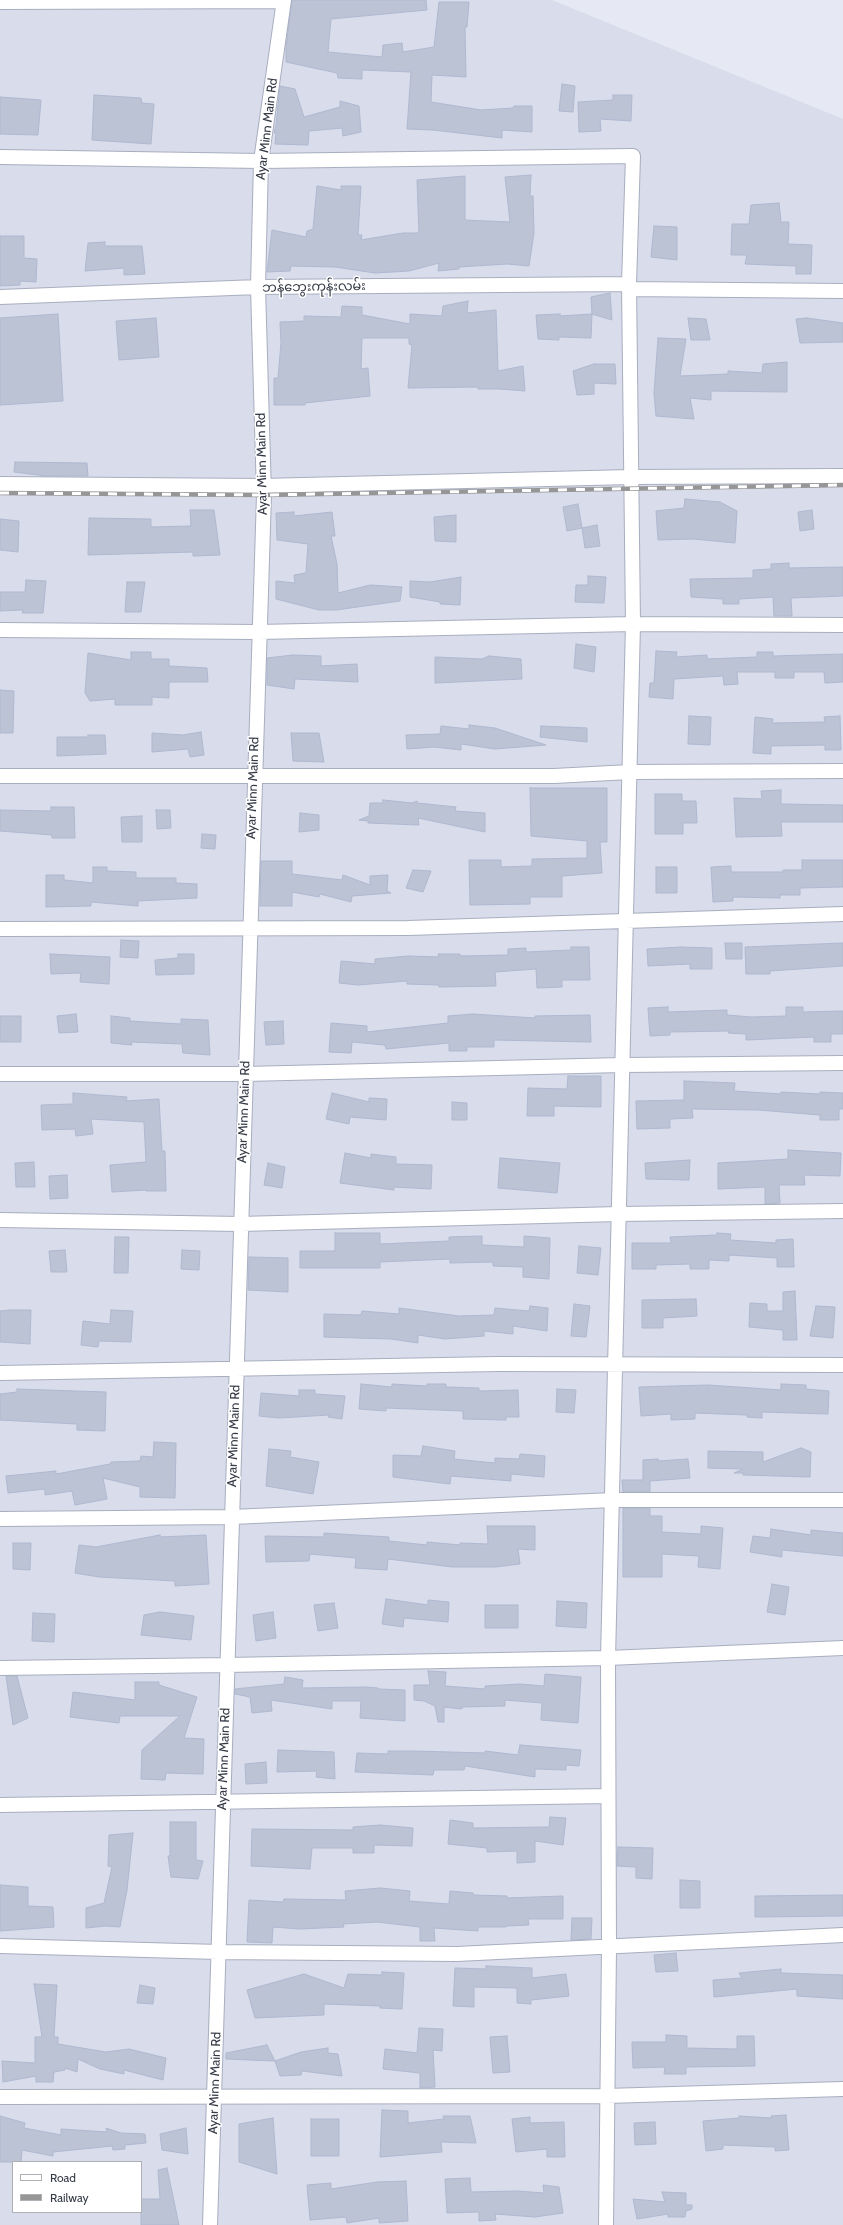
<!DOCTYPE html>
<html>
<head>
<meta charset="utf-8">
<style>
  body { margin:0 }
  #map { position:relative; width:843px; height:2225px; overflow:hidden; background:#e6e9f3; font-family:Cabin,sans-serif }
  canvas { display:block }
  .legend { position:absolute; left:12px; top:2161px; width:130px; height:52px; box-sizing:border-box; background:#fff; border:1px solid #aeb0b5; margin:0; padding:5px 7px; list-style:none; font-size:12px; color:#353a46 }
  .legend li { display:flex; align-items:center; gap:8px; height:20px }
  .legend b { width:20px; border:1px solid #aeb0b5 }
</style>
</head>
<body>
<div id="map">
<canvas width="843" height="2225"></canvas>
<ul class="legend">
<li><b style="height:5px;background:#fff"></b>Road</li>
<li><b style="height:5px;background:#969696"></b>Railway</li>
</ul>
</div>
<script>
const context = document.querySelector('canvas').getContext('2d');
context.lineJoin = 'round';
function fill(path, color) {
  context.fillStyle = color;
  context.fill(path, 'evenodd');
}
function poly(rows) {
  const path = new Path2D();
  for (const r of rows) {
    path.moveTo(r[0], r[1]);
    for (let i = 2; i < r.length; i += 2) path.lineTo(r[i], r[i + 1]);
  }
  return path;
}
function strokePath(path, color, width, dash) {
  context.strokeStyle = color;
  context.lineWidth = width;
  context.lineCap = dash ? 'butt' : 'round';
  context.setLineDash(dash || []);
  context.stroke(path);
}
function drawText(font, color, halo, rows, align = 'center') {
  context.font = font + ' Cabin,"Noto Sans Myanmar",sans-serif';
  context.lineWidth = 3;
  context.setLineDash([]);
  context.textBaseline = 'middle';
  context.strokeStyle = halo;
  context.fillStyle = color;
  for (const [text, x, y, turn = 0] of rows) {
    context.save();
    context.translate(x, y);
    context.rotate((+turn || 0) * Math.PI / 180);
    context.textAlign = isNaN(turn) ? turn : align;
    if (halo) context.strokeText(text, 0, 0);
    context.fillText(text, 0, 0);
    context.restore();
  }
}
fill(poly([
  [0,0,552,0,843,119,843,2225,0,2225],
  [13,2162,141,2162,141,2212,13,2212]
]), '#d8dceb');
const building = poly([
  [292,0,426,0,427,10,331,19,328,52,382,57,383,45,402,43,403,52,434,47,439,2,469,2,467,27,465,27,466,77,432,75,431,102,481,110,513,108,514,106,532,106,532,132,502,130,502,138,433,130,407,129,411,72,362,70,362,79,338,78,337,73,286,62,286,47,292,0],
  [562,84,575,86,573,112,559,111,562,84],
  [280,86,295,89,304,117,340,107,340,101,359,106,361,132,343,136,342,128,309,131,308,145,275,144,276,133,274,133,276,125,280,86],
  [94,95,141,98,142,103,154,104,151,144,92,140,94,95],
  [613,95,632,95,631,121,600,119,601,131,579,132,578,102,613,100,613,95],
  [0,97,41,100,38,135,0,134,0,97],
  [531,175,530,196,533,196,534,233,529,266,507,264,459,267,459,269,438,271,439,263,409,271,375,273,335,267,291,266,290,271,267,272,272,230,306,237,307,231,313,229,317,186,341,190,341,186,361,186,358,235,362,235,361,240,403,233,419,233,417,180,465,176,465,220,510,222,505,177,531,175],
  [779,203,781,222,789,222,788,244,812,245,811,274,796,274,796,266,745,264,747,255,731,255,732,224,749,224,751,205,779,203],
  [654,226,677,227,677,260,651,257,654,226],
  [0,236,24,236,24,258,37,259,36,282,20,281,20,285,0,286,0,236],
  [105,242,105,246,142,246,145,274,124,275,124,268,85,271,88,243,105,242],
  [610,293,612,320,592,314,591,297,610,293],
  [468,301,467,313,496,310,498,371,523,366,525,391,500,389,478,389,478,387,408,388,412,345,409,344,409,338,362,338,361,369,368,368,370,396,305,403,305,405,274,405,274,378,278,378,281,343,280,322,304,321,304,316,341,317,342,306,362,307,362,315,410,324,410,314,442,316,443,306,468,301],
  [58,314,63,401,0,405,0,318,58,314],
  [560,314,560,316,592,314,591,338,559,337,559,340,538,339,536,315,560,314],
  [156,318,159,357,119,360,116,321,156,318],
  [688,318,706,319,710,340,691,340,688,318],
  [807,318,843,323,843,342,800,343,796,319,807,318],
  [658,338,686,339,680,376,728,374,728,371,762,373,763,364,787,362,787,392,711,391,711,400,690,398,694,419,656,416,654,393,658,338],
  [594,364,615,364,616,384,594,383,594,394,577,395,573,371,594,364],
  [15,462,87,463,88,476,46,476,14,472,15,462],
  [685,499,720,502,737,511,735,543,694,539,658,540,656,511,684,508,685,499],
  [578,504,582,528,567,531,563,507,578,504],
  [190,510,214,510,220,555,193,556,193,552,88,555,89,518,151,519,151,527,191,526,190,510],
  [812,510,814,529,800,531,798,512,812,510],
  [294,512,294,516,332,512,335,536,331,536,337,564,338,593,370,585,402,587,400,601,336,610,319,610,276,599,276,581,295,583,294,575,306,573,308,544,277,540,276,513,294,512],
  [456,515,456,542,435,541,434,517,456,515],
  [0,519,19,521,18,552,0,550,0,519],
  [597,525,600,546,585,548,582,528,597,525],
  [789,563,789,568,843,567,843,596,791,598,792,616,774,616,773,597,739,599,739,604,723,604,723,599,691,597,690,579,753,578,753,570,771,569,771,564,789,563],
  [588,576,606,577,604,603,575,602,576,585,588,585,588,576],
  [461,577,460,605,440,604,440,602,410,597,410,581,430,582,461,577],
  [26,580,46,581,43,613,22,613,23,610,0,611,0,592,25,592,26,580],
  [127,582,145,582,141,612,125,612,127,582],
  [576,644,596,647,594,672,574,668,576,644],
  [656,651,677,652,676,657,707,655,707,659,757,657,757,652,773,652,773,656,843,654,843,682,825,683,824,672,794,672,794,678,775,678,775,672,737,672,738,684,724,685,723,676,674,679,673,699,649,697,650,683,654,683,656,651],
  [131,652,151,652,151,659,169,659,169,666,207,668,208,682,169,682,169,698,152,697,152,705,115,705,115,699,90,701,85,693,88,653,131,660,131,652],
  [293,655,321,656,321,666,357,664,358,682,295,679,294,689,267,685,267,658,293,655],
  [489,656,521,659,522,679,435,683,435,657,482,659,489,656],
  [0,690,14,691,13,733,0,733,0,690],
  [689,716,711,717,710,745,688,744,689,716],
  [840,716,841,750,825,750,825,745,771,746,771,754,753,753,755,717,773,719,772,723,825,722,824,717,840,716],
  [469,725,495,728,546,745,495,749,461,744,461,750,434,747,407,749,406,735,440,734,441,726,469,729,469,725],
  [541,726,587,728,587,742,540,737,541,726],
  [201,732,204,755,190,757,188,749,152,752,152,733,183,735,201,732],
  [291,733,319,733,324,762,293,761,291,733],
  [88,735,105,735,106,754,57,756,57,737,88,737,88,735],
  [530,788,607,788,607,842,600,842,602,873,562,876,562,897,530,897,530,904,470,905,469,860,501,860,501,867,532,866,532,859,587,858,587,841,531,836,530,788],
  [781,790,781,804,843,805,843,822,781,822,782,836,736,837,734,798,762,799,761,791,781,790],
  [655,794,682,794,682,801,696,801,697,823,683,823,683,834,655,834,655,794],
  [383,800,412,803,417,801,417,803,456,807,455,811,485,813,485,832,418,818,419,825,368,823,368,821,359,820,369,816,370,803,383,803,383,800],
  [51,807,74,807,75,838,52,838,52,835,0,831,0,810,51,811,51,807],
  [156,810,170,810,171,828,157,829,156,810],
  [300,813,319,815,319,830,299,832,300,813],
  [142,816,142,842,122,842,121,817,142,816],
  [202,834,216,835,215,849,201,848,202,834],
  [802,860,843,860,843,887,800,888,800,895,780,895,780,898,733,897,733,901,713,902,711,867,731,866,731,872,783,872,783,870,802,870,802,860],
  [261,861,292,861,292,874,342,880,343,875,370,885,370,876,388,875,387,891,391,893,352,896,351,902,320,894,319,897,292,892,292,906,260,906,261,861],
  [93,867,107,867,107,871,136,872,136,878,176,878,176,883,197,884,197,898,138,901,138,906,91,902,91,906,46,907,46,875,64,875,64,880,93,883,93,867],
  [656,867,677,867,677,893,656,893,656,867],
  [413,870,431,871,423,892,406,888,413,870],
  [121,940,139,941,138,958,120,957,121,940],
  [725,943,742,943,742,959,726,959,725,943],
  [843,943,843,966,770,971,770,974,746,974,745,947,843,943],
  [571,947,589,947,590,980,562,980,562,987,537,988,536,969,495,972,496,986,439,987,439,985,407,984,407,981,358,985,339,983,341,961,375,964,375,959,408,956,439,957,438,954,460,954,460,956,508,955,508,949,526,948,526,952,571,950,571,947],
  [681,947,712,948,712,969,690,969,690,964,648,966,647,949,681,947],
  [50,954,110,957,109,984,80,982,81,973,51,974,50,954],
  [178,954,194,954,194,974,156,975,155,960,178,958,178,954],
  [668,1007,668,1012,727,1010,727,1015,751,1017,786,1016,786,1007,803,1007,803,1012,843,1011,843,1034,831,1034,831,1042,814,1042,814,1037,746,1040,746,1034,728,1033,729,1031,670,1032,670,1035,650,1036,648,1008,668,1007],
  [76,1014,78,1032,59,1033,57,1016,76,1014],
  [472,1014,535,1018,535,1016,590,1015,591,1042,494,1040,494,1047,467,1047,467,1051,449,1051,449,1043,386,1049,385,1045,352,1042,351,1053,329,1052,331,1023,367,1026,367,1032,448,1023,448,1016,472,1014],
  [0,1016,21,1016,21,1042,0,1042,0,1016],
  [111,1016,130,1018,130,1021,181,1024,181,1019,208,1020,210,1055,183,1053,182,1044,131,1042,132,1045,111,1043,111,1016],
  [283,1021,284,1044,266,1045,264,1022,283,1021],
  [568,1076,601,1076,601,1107,554,1106,554,1116,527,1116,528,1088,567,1089,568,1076],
  [684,1081,735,1083,734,1091,781,1094,781,1092,820,1094,820,1092,843,1093,843,1109,839,1109,839,1120,820,1120,820,1115,758,1110,692,1109,693,1118,670,1119,670,1128,637,1129,636,1101,684,1100,684,1081],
  [73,1093,127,1097,126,1101,159,1099,162,1151,165,1151,166,1191,146,1191,146,1190,112,1192,110,1165,146,1162,144,1122,91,1119,93,1134,76,1136,75,1129,42,1130,41,1105,73,1104,73,1093],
  [332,1093,369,1102,369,1098,387,1099,386,1120,350,1117,349,1124,326,1119,332,1093],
  [452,1102,467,1103,467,1120,452,1120,452,1102],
  [788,1150,841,1153,840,1176,804,1175,805,1185,779,1185,780,1203,765,1204,765,1187,718,1189,718,1163,788,1159,788,1150],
  [345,1153,371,1158,371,1154,396,1157,396,1164,432,1165,431,1189,394,1187,394,1190,340,1183,345,1153],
  [500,1158,560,1163,557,1193,498,1188,500,1158],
  [690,1160,689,1180,646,1179,645,1163,690,1160],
  [34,1162,35,1187,16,1187,15,1163,34,1162],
  [268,1163,285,1167,282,1188,264,1185,268,1163],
  [67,1175,68,1198,50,1199,49,1176,67,1175],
  [335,1233,380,1233,380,1244,449,1241,449,1237,482,1236,482,1245,524,1247,524,1236,550,1238,549,1279,523,1277,523,1267,493,1266,493,1262,450,1263,450,1259,380,1262,380,1268,300,1268,300,1251,335,1251,335,1233],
  [717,1233,731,1234,730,1240,776,1243,776,1240,793,1239,794,1267,777,1267,777,1258,729,1255,729,1261,709,1260,709,1269,690,1269,690,1264,656,1265,656,1269,632,1269,632,1243,671,1243,670,1237,717,1235,717,1233],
  [115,1237,129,1237,128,1273,114,1273,115,1237],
  [579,1246,601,1248,598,1275,577,1273,579,1246],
  [65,1250,67,1272,51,1272,49,1251,65,1250],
  [182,1250,200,1251,199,1270,181,1269,182,1250],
  [249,1257,288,1258,288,1292,248,1290,249,1257],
  [795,1291,797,1340,783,1340,783,1330,749,1327,750,1303,767,1304,767,1311,783,1311,783,1292,795,1291],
  [696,1299,697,1316,663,1318,663,1328,642,1328,642,1300,696,1299],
  [574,1304,590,1306,586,1337,571,1336,574,1304],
  [530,1306,548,1308,547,1331,513,1326,513,1334,484,1331,484,1336,445,1339,418,1335,418,1343,391,1339,324,1337,324,1314,361,1315,362,1311,399,1314,399,1308,459,1316,494,1315,495,1308,529,1311,530,1306],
  [816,1306,835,1307,833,1338,810,1336,816,1306],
  [10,1310,31,1310,30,1344,0,1342,0,1311,10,1310],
  [111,1310,133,1311,131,1342,99,1341,98,1347,81,1345,83,1321,110,1324,111,1310],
  [361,1384,392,1387,392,1384,427,1386,427,1384,446,1384,446,1387,479,1388,479,1391,518,1390,519,1417,506,1417,506,1420,463,1419,463,1411,386,1408,386,1411,359,1409,361,1384],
  [781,1384,806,1385,806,1389,829,1391,828,1414,762,1412,762,1418,747,1417,747,1415,695,1413,695,1419,671,1420,671,1414,641,1416,639,1387,708,1385,781,1390,781,1384],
  [17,1389,106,1392,105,1431,77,1430,77,1424,0,1420,0,1394,17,1392,17,1389],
  [557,1389,576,1390,574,1413,556,1412,557,1389],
  [299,1390,315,1390,315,1394,345,1396,342,1419,328,1417,329,1415,279,1418,259,1416,261,1393,299,1396,299,1390],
  [154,1442,176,1443,175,1498,140,1497,140,1487,103,1478,107,1499,75,1505,72,1491,45,1495,45,1489,8,1493,6,1476,56,1471,56,1474,110,1464,111,1462,140,1461,141,1456,153,1457,154,1442],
  [423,1446,455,1451,454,1459,495,1463,495,1458,519,1459,520,1454,545,1456,544,1477,511,1474,511,1481,451,1476,450,1484,393,1477,393,1455,421,1456,423,1446],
  [801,1448,811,1452,810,1477,743,1475,743,1473,734,1473,743,1469,708,1468,708,1451,763,1452,763,1462,801,1448],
  [269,1449,291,1451,290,1457,319,1462,313,1494,266,1486,269,1449],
  [658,1459,658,1461,688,1459,690,1478,650,1481,650,1492,623,1492,622,1480,643,1480,643,1460,658,1459],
  [623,1508,650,1508,650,1516,662,1516,662,1532,701,1534,701,1526,723,1528,720,1569,698,1567,699,1556,662,1554,662,1577,623,1577,623,1508],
  [487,1526,535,1526,535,1550,518,1549,520,1564,495,1567,452,1567,388,1559,387,1570,355,1568,356,1558,310,1554,309,1561,266,1562,265,1536,324,1537,324,1533,389,1537,389,1541,427,1545,427,1542,460,1545,460,1543,488,1544,487,1526],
  [771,1529,811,1535,811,1530,843,1533,843,1556,782,1550,782,1557,750,1552,753,1536,770,1538,771,1529],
  [160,1535,160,1537,206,1535,209,1584,175,1586,175,1581,99,1577,75,1573,79,1545,96,1547,160,1535],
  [13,1543,31,1543,30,1570,13,1569,13,1543],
  [772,1584,789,1587,785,1615,767,1612,772,1584],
  [386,1599,428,1605,428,1600,449,1602,448,1622,404,1618,403,1627,382,1624,386,1599],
  [557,1601,587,1603,586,1628,556,1626,557,1601],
  [334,1603,338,1628,318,1631,314,1605,334,1603],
  [485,1605,518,1605,518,1628,485,1628,485,1605],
  [160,1612,194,1616,191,1640,141,1635,144,1615,160,1612],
  [273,1612,276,1638,256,1641,253,1615,273,1612],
  [33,1613,55,1614,54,1642,32,1641,33,1613],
  [428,1671,446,1672,445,1686,485,1689,485,1686,520,1684,544,1686,545,1674,581,1677,578,1723,541,1720,542,1703,505,1700,505,1706,462,1707,462,1709,444,1707,444,1722,438,1722,435,1706,424,1701,414,1700,414,1685,430,1685,428,1671],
  [6,1676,17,1676,28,1718,13,1725,6,1676],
  [285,1677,303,1680,302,1688,366,1687,378,1688,378,1689,405,1690,405,1721,360,1718,361,1701,332,1701,332,1709,271,1700,272,1711,252,1713,250,1697,235,1694,235,1689,284,1684,285,1677],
  [135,1682,159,1682,159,1685,197,1697,184,1738,204,1739,203,1774,166,1773,165,1780,141,1779,142,1750,180,1716,120,1716,119,1723,70,1717,73,1692,135,1700,135,1682],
  [520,1745,581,1750,579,1766,566,1765,566,1770,535,1769,535,1777,465,1766,464,1770,434,1770,433,1775,355,1772,357,1753,388,1754,388,1751,414,1751,485,1753,485,1751,518,1755,520,1745],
  [278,1750,334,1752,335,1779,316,1777,317,1771,277,1772,278,1750],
  [266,1762,267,1783,246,1784,245,1764,266,1762],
  [550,1817,566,1818,563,1845,535,1841,535,1862,517,1863,517,1851,487,1852,487,1848,448,1844,450,1820,473,1823,473,1828,549,1827,550,1817],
  [170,1822,196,1822,196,1860,203,1861,198,1879,171,1877,168,1856,170,1856,170,1822],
  [380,1825,413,1828,412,1846,374,1845,374,1853,353,1853,353,1848,312,1848,310,1869,251,1866,252,1829,353,1830,353,1827,380,1825],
  [133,1833,127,1890,120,1927,106,1926,86,1928,86,1908,104,1903,112,1867,108,1866,109,1835,133,1833],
  [618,1847,653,1848,652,1879,636,1878,636,1867,617,1866,618,1847],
  [680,1880,700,1881,700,1908,680,1908,680,1880],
  [0,1885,28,1887,28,1906,53,1907,54,1927,0,1931,0,1885],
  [380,1888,410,1891,409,1901,449,1904,450,1891,473,1893,473,1895,507,1896,507,1898,563,1896,563,1919,528,1919,529,1925,506,1926,506,1927,478,1927,478,1931,434,1928,435,1941,420,1941,420,1927,377,1922,343,1924,344,1927,300,1929,273,1927,272,1943,247,1942,249,1900,283,1902,284,1899,346,1900,345,1891,380,1888],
  [843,1895,843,1916,755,1917,755,1896,843,1895],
  [572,1918,592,1918,591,1939,571,1940,572,1918],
  [676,1953,678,1971,656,1972,654,1955,676,1953],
  [486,1966,532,1968,532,1978,566,1974,569,1996,531,2000,531,2004,517,2003,517,1988,474,1987,474,2007,453,2006,455,1968,486,1969,486,1966],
  [781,1969,781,1973,843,1975,843,1999,797,1996,797,1989,714,1997,713,1980,742,1978,739,1973,781,1969],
  [382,1972,404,1973,402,2009,380,2008,380,2006,324,2004,324,2015,255,2018,247,1990,304,1974,344,1988,348,1974,382,1975,382,1972],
  [34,1984,57,1985,54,2037,58,2037,58,2044,106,2052,129,2049,166,2058,163,2080,124,2070,124,2074,100,2069,78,2059,77,2072,65,2068,65,2070,54,2072,53,2082,36,2082,36,2076,3,2082,2,2061,35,2063,35,2037,42,2037,34,1984],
  [140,1985,155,1988,153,2004,137,2003,140,1985],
  [419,2028,443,2029,442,2051,433,2050,435,2087,420,2088,420,2073,383,2069,385,2049,417,2053,419,2028],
  [666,2035,687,2036,687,2048,737,2049,737,2036,754,2036,755,2066,686,2067,686,2074,664,2074,665,2067,633,2068,632,2042,666,2042,666,2035],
  [507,2036,510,2072,493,2073,490,2037,507,2036],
  [267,2045,275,2061,226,2059,226,2053,267,2045],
  [328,2048,328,2053,338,2054,342,2076,302,2071,301,2075,280,2076,275,2061,301,2052,328,2048],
  [382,2110,408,2111,408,2123,444,2119,443,2116,470,2116,476,2143,441,2142,442,2152,380,2157,382,2110],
  [786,2115,789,2150,775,2151,775,2147,723,2145,723,2149,706,2151,703,2121,739,2118,739,2116,772,2118,771,2116,786,2115],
  [0,2116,25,2123,24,2128,61,2135,61,2129,107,2132,106,2128,121,2133,145,2134,146,2143,125,2145,125,2149,113,2150,112,2146,53,2152,53,2156,22,2150,21,2162,0,2162,0,2116],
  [530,2117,530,2123,564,2122,565,2157,547,2157,547,2149,516,2152,512,2119,530,2117],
  [273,2118,277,2174,239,2162,239,2124,273,2118],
  [311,2119,339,2119,339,2156,311,2156,311,2119],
  [655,2122,656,2144,635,2145,634,2123,655,2122],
  [186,2128,188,2154,162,2150,160,2134,186,2128],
  [167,2168,179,2225,141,2225,141,2199,160,2199,158,2170,167,2168],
  [470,2178,471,2192,517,2191,544,2193,543,2185,559,2187,563,2213,535,2217,495,2214,496,2220,479,2221,479,2212,447,2213,445,2179,470,2178],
  [406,2181,408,2221,379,2223,379,2218,347,2223,346,2217,310,2220,307,2185,331,2183,331,2189,377,2182,406,2181],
  [662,2192,686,2193,686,2205,692,2205,692,2209,686,2211,685,2217,668,2217,668,2214,637,2219,633,2199,665,2202,662,2192]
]);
fill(building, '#bcc3d5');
strokePath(building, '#afb9d0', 1);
const minor = poly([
  [0,2,284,1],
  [0,157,261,161,633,156,629,284,633,624,608,1658,609,1948,606,2225],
  [629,289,843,291],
  [0,297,258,287,629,284],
  [0,484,262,486,631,477,843,476],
  [0,630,258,632,633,624,843,625],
  [0,776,554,776,630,772,843,771],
  [0,929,408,928,843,914],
  [0,1074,245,1074,623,1065,843,1063],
  [0,1220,240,1224,619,1214,843,1211],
  [0,1373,498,1364,843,1365],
  [0,1519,232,1517,613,1500,843,1500],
  [0,1668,227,1665,608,1658,843,1648],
  [0,1805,608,1796],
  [0,1946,219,1952,457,1954,843,1935],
  [0,2097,606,2096,843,2089],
  [210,2225,264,495,258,287,261,161,284,0]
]);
strokePath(minor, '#a9aebf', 16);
strokePath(minor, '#fff', 14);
const rail = poly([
  [0,493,264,495,843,485]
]);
strokePath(rail, '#969696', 4.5);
strokePath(rail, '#fff', 3, [9]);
drawText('13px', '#353a46', '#fff', [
  ["Ayar Minn Main Rd",267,129,-83],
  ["ဘန်ဘွေးကုန်းလမ်း",314,287,-1],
  ["Ayar Minn Main Rd",262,464,-91],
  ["Ayar Minn Main Rd",253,788,-88],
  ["Ayar Minn Main Rd",244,1112,-88],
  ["Ayar Minn Main Rd",234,1436,-88],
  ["Ayar Minn Main Rd",224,1759,-88],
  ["Ayar Minn Main Rd",215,2083,-88]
]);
</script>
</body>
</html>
